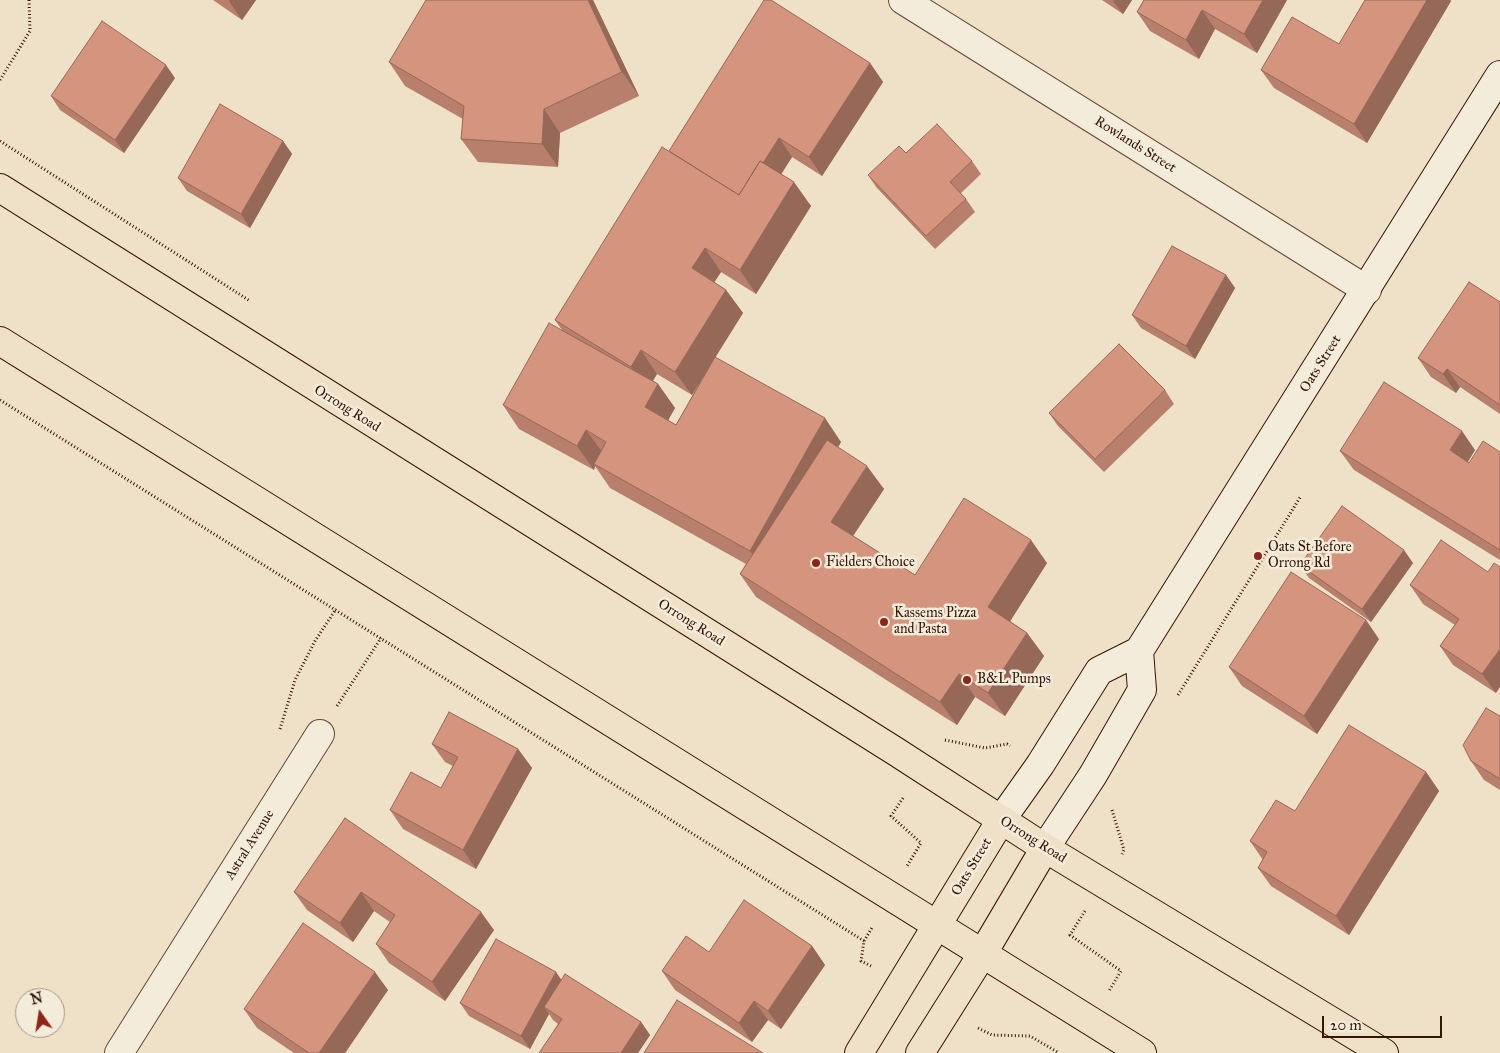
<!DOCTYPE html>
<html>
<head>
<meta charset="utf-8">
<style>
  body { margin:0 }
  #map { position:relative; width:1500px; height:1053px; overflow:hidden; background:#eee1c8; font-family:"IM FELL Great Primer",serif }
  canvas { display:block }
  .north { position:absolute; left:15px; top:988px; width:50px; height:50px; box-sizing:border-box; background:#f4ecdb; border:1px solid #a79685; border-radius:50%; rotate:347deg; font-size:14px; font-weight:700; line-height:20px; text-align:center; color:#341604 }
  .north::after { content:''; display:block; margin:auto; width:18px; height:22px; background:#8f2418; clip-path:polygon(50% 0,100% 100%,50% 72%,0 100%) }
  .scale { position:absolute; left:1322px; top:1016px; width:120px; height:22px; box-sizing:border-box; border:2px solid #341604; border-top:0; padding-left:6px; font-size:15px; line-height:18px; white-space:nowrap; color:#341604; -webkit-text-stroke:4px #f4ecdb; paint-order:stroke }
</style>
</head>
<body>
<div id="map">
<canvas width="1500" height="1053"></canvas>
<div class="north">N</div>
<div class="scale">20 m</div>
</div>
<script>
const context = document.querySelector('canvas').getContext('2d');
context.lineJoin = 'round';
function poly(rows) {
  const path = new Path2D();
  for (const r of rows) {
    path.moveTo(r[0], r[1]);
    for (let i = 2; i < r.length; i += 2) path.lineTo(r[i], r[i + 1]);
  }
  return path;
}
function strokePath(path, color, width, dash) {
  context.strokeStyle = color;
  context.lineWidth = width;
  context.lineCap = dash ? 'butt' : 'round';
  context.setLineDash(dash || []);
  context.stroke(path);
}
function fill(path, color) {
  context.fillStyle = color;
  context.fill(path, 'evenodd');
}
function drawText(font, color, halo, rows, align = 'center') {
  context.font = font + ' "IM FELL Great Primer",serif';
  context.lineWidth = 5;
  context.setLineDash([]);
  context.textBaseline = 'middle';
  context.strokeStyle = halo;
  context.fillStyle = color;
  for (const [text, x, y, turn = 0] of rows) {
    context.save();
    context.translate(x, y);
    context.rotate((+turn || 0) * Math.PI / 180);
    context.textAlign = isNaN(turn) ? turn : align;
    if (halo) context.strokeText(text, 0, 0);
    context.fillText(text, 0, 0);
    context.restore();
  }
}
const street = poly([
  [903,0,1367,290],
  [119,1053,320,734]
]);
const secondary = poly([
  [1001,820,1040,765,1099,671,1139,651,1500,75],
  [1045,848,1093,775,1142,690,1139,651]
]);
const primary = poly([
  [859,1053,1001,820],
  [920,1053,983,953,1045,848]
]);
const highway = poly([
  [0,188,895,751,1045,848,1384,1053],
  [0,341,1142,1053]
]);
strokePath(street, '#624935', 30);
strokePath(secondary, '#341604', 30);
strokePath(primary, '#341604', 30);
strokePath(highway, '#341604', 30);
strokePath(poly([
  [0,80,30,31,29,0],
  [0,141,250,301],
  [0,400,864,941],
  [1178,695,1301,496],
  [337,706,381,638],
  [280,729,295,680,315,641,336,609],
  [945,740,985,748,1007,744,1010,746],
  [903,798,891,816,921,843,907,866],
  [1112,810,1124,850,1122,854],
  [1085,911,1070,935,1121,971,1109,991],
  [871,966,861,961,864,941,873,926],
  [978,1028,992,1035,1030,1036,1059,1053]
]), '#341604', 3, [1, 2.5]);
strokePath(street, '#f4ecdb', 28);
strokePath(secondary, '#f4ecdb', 28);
strokePath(primary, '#eee1c8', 28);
strokePath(highway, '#eee1c8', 28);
fill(poly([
  [213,0,256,0,242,20],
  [593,0,639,96,560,133,558,167,478,162,461,139,463,119,405,86,389,62],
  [1102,0,1132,0,1123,14],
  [1144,0,1287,0,1257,53,1215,29,1199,59,1150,31,1137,12],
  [1365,0,1450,0,1451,1,1367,143,1274,88,1261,70,1339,44],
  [870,63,883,82,822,176,792,157,781,174,811,206,756,294,721,272,714,282,726,290,743,313,715,357,841,442,838,447,884,489,853,536,915,575,1047,563,1010,621,1027,633,1044,656,1005,716,975,697,957,725,756,597,740,574,746,564,610,488,595,466,594,470,519,429,503,405,562,330,555,320,669,152],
  [657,374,692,395,704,375,676,425,668,420,675,408,658,384,653,381],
  [175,78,124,153,60,110,51,96],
  [283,141,292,154,250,228,187,191,178,178],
  [906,153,972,161,981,174,960,194,966,199,975,212,935,249,877,188,868,175],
  [1226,275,1235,288,1195,359,1141,328,1132,315],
  [1500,302,1500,414,1460,387,1456,393,1431,377,1418,358],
  [1165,390,1174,404,1104,472,1058,426,1049,413],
  [1475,450,1468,462,1469,463,1500,452,1500,560,1354,470,1340,451],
  [1413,563,1371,622,1309,578,1300,565],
  [1488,572,1496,693,1453,665,1440,646,1455,625,1423,604,1410,585],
  [1379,639,1317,734,1242,686,1229,667],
  [1500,716,1500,790,1484,780,1471,761],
  [432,744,518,749,532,768,476,869,403,829,390,810,441,788,453,766,445,762],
  [1426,772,1439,791,1349,935,1271,886,1258,868,1263,860,1250,841,1295,811],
  [345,818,494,930,445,1001,389,963,376,944,390,922,374,911,353,942,307,910,294,892],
  [812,946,825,965,781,1029,768,1020,752,1042,675,990,662,971,709,952],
  [561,980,641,1022,650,1035,638,1053,540,1053,558,1024,553,1020,549,1014,530,1049,469,1016,460,1003],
  [388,990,345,1053,294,1053,257,1028,244,1009]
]), '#b77f6c');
fill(poly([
  [230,0,256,0,242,20,229,1],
  [588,0,593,0,639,96,622,72],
  [1114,0,1132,0,1123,14,1113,1],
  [1263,0,1287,0,1257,53,1244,34],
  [1427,0,1450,0,1451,1,1367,143,1354,124],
  [1202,10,1215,29,1199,59,1186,40],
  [870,63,883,82,822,176,809,157],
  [166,65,175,78,124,153,115,140],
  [544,109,560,133,558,167,542,144],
  [779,138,792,157,755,216,742,197],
  [283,141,292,154,250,228,241,214],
  [794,182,811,206,756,294,740,270],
  [705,248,721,272,708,292,692,268],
  [1226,275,1235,288,1195,359,1186,346],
  [726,290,743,313,692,395,675,372],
  [641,350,657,374,647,390,631,367],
  [1447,369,1460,387,1456,393,1443,374],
  [658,384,675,408,662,431,645,407],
  [825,418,841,442,766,575,750,551],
  [586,430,603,453,594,464,595,466,594,470,577,446],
  [1462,431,1475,450,1463,469,1450,450],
  [867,466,884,489,847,545,831,522],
  [1031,540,1047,563,1004,631,988,607],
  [1404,550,1413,563,1371,622,1362,609],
  [1366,620,1379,639,1317,734,1304,716],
  [1027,633,1044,656,1005,716,988,693],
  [1500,649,1500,687,1496,693,1482,674],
  [959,674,975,697,957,725,940,702],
  [518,749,532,768,476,869,463,850],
  [1426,772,1439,791,1349,935,1336,916],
  [361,892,374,911,353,942,340,923],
  [481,912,494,930,445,1001,432,982],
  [812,946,825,965,781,1029,768,1011],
  [375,972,388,990,345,1053,319,1053],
  [556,972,565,985,544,1007,549,1014,530,1049,521,1036],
  [754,1001,768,1020,752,1042,739,1023],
  [641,1022,650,1035,638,1053,621,1053]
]), '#956858');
const building = poly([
  [426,0,588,0,622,72,544,109,542,144,461,139,464,106,389,62,426,0],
  [764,0,771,0,870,63,809,157,779,138,763,163,760,161,739,195,669,151,764,0],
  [1144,0,1263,0,1244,34,1202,10,1186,40,1137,12,1144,0],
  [1365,0,1427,0,1354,124,1261,70,1292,17,1339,44,1365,0],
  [102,21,166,65,115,140,51,96,102,21],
  [220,104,283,141,241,214,178,178,220,104],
  [937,124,972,161,950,182,966,199,926,236,868,175,899,146,906,153,937,124],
  [662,147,739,195,760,161,794,182,740,270,705,248,692,268,726,290,675,372,641,350,631,367,555,320,662,147],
  [1172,246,1226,275,1186,346,1132,315,1172,246],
  [1469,282,1500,302,1500,405,1447,369,1443,374,1418,358,1469,282],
  [549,323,658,384,645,407,676,425,715,357,825,418,750,551,594,464,606,442,586,430,577,446,503,405,549,323],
  [1119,344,1165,390,1095,459,1049,413,1119,344],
  [1384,382,1462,431,1450,450,1469,463,1483,441,1500,452,1500,550,1340,451,1384,382],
  [827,440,867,466,831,522,915,575,964,498,1031,540,988,607,1027,633,988,693,959,674,940,702,740,574,827,440],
  [1342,506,1404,550,1362,609,1300,565,1342,506],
  [1441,540,1488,572,1494,563,1500,567,1500,649,1482,674,1440,646,1459,619,1410,585,1441,540],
  [1291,572,1366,620,1304,716,1229,667,1291,572],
  [1486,708,1500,716,1500,779,1471,761,1463,745,1486,708],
  [449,712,518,749,463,850,390,810,411,772,441,788,458,757,432,744,449,712],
  [1349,725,1426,772,1336,916,1258,868,1267,852,1250,841,1276,800,1295,811,1349,725],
  [345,818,481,912,432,982,376,944,395,915,361,892,340,923,294,892,345,818],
  [744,900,812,946,768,1011,754,1001,739,1023,662,971,686,936,709,952,744,900],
  [303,923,375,972,319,1053,309,1053,244,1009,303,923],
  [496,939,556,972,521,1036,460,1003,496,939],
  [565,974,641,1022,621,1053,539,1053,562,1019,544,1007,565,974],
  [677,1000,763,1053,644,1053,677,1000]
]);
fill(building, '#d5947d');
strokePath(building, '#956858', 1);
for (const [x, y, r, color] of [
  [1258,556,5,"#8f2418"],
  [816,563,5,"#8f2418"],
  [884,622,5,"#8f2418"],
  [967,680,5,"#8f2418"]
]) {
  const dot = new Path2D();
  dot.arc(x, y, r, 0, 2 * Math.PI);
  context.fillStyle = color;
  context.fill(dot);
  strokePath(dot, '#f4ecdb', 2);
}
drawText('14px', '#341604', '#f4ecdb', [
  ["Rowlands Street",1135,145,32],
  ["Oats Street",1321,364,-58],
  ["Orrong Road",347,409,32],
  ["Orrong Road",691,623,32],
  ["Orrong Road",1033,840,32],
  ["Astral Avenue",250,845,-58],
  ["Oats Street",972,867,-59]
]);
drawText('14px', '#341604', '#f4ecdb', [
  ["Oats St Before",1268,548],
  ["Orrong Rd",1268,564],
  ["Fielders Choice",826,563],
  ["Kassems Pizza",894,614],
  ["and Pasta",894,630],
  ["B&L Pumps",977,680]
], 'left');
</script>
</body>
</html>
